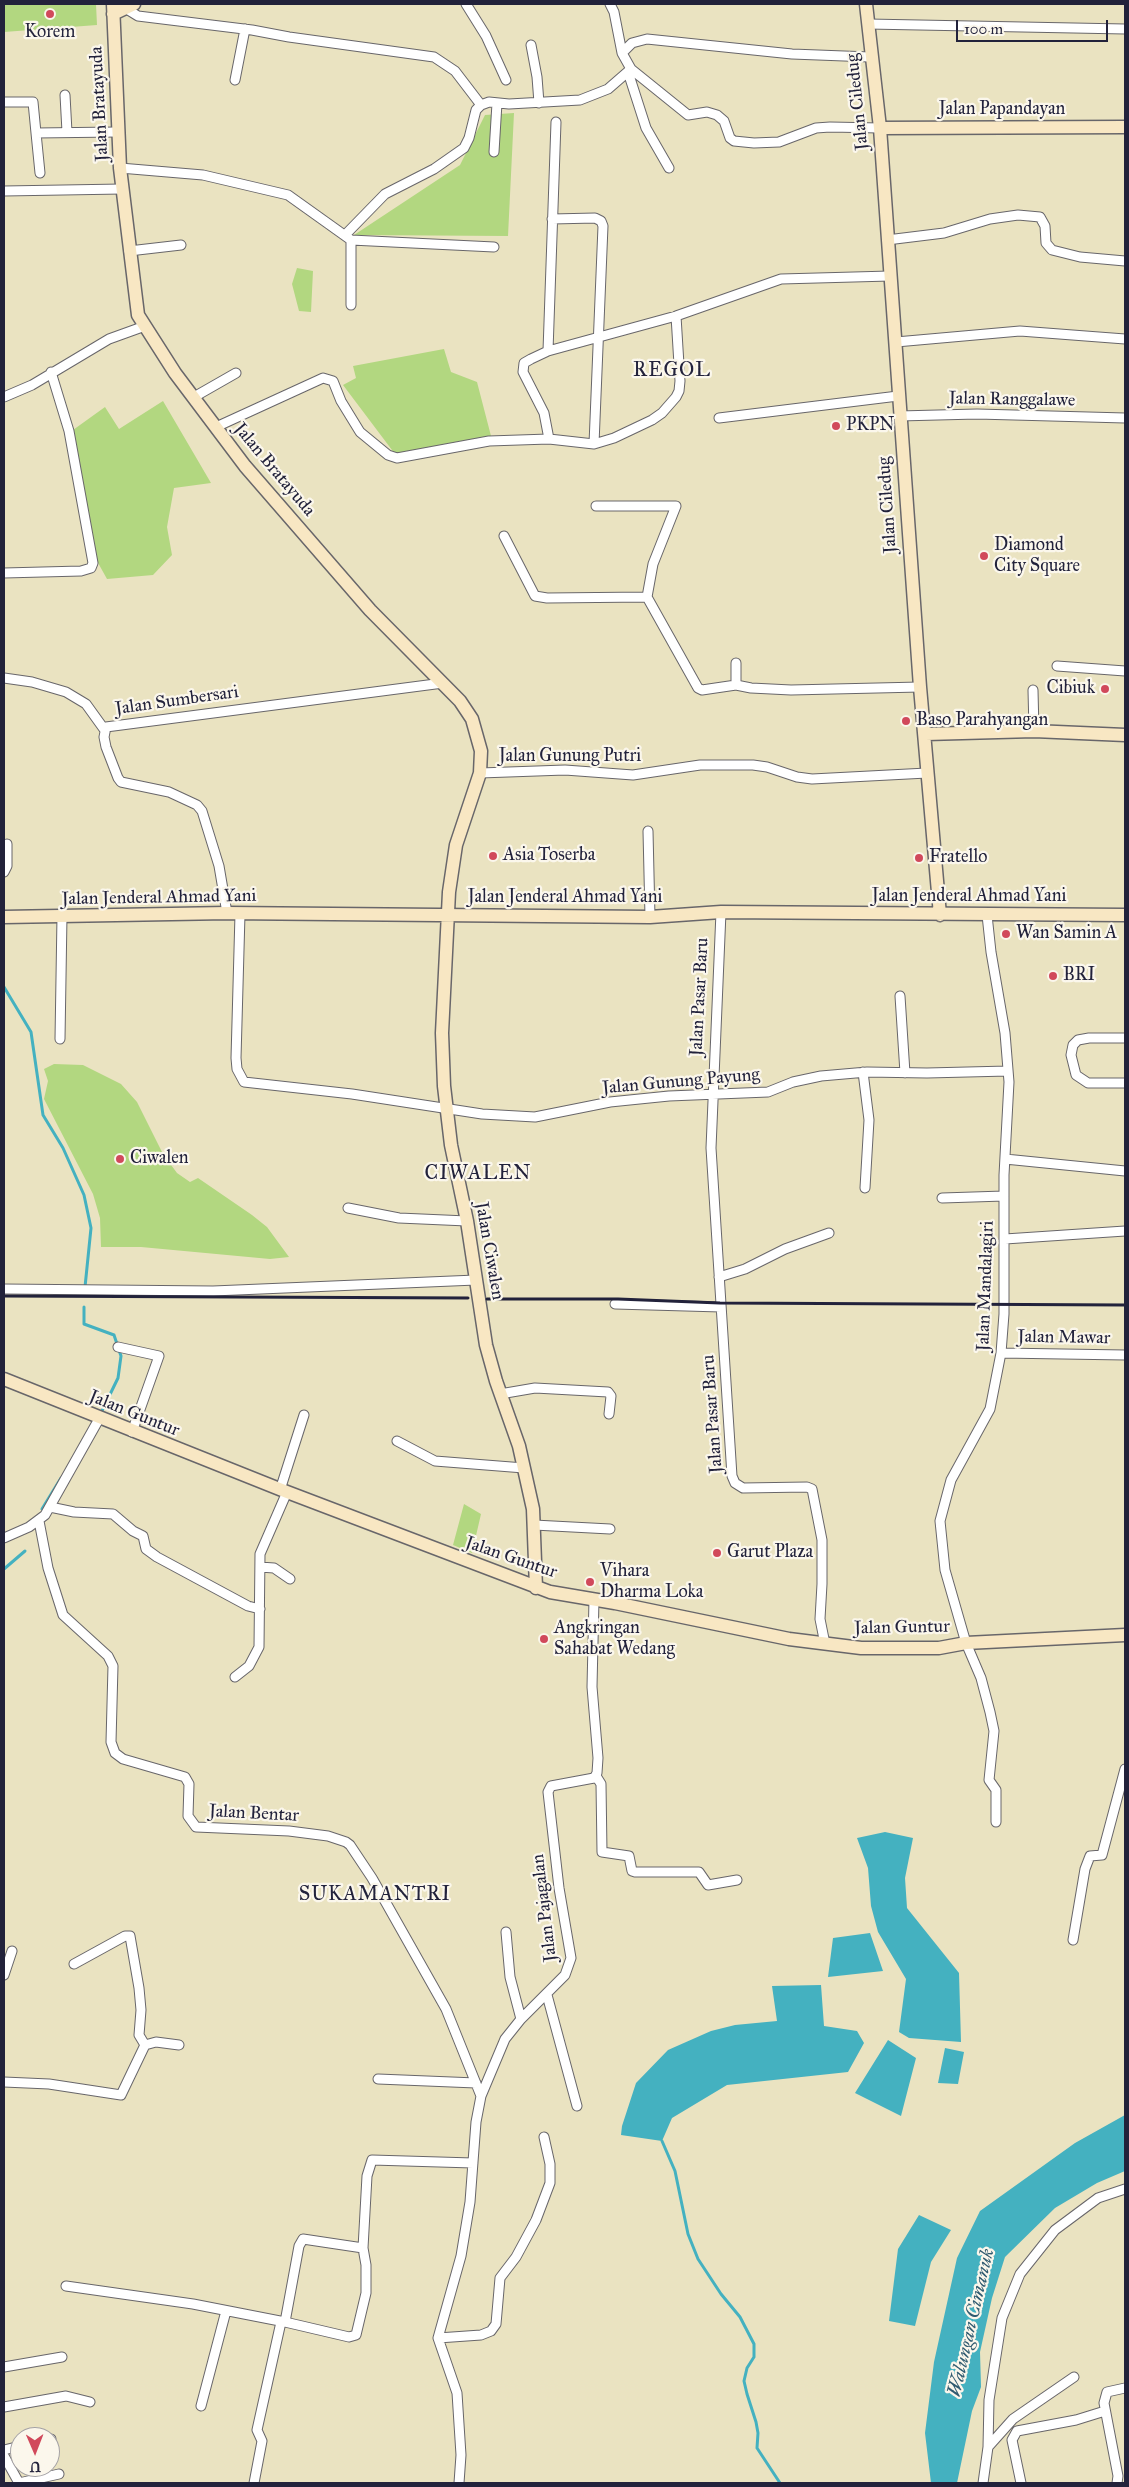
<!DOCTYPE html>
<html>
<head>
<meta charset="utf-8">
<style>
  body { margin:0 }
  #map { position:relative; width:1129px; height:2487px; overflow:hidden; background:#eae3c1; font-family:"IM FELL Great Primer",serif }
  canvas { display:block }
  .frame { position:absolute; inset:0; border:5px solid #22223b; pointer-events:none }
  .north { position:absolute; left:10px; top:2427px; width:50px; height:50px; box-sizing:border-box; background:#fbf7ec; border:1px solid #a4a2a5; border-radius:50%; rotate:179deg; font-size:14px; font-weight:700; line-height:20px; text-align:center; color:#22223b }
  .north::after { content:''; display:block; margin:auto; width:18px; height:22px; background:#d1495b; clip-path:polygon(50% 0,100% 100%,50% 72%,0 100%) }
  .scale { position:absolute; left:956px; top:20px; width:152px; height:22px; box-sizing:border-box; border:2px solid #22223b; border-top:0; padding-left:6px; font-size:15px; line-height:18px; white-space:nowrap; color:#22223b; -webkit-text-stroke:4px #fbf7ec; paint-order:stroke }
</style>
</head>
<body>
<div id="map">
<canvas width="1129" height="2487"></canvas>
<div class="frame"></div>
<div class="north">U</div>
<div class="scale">100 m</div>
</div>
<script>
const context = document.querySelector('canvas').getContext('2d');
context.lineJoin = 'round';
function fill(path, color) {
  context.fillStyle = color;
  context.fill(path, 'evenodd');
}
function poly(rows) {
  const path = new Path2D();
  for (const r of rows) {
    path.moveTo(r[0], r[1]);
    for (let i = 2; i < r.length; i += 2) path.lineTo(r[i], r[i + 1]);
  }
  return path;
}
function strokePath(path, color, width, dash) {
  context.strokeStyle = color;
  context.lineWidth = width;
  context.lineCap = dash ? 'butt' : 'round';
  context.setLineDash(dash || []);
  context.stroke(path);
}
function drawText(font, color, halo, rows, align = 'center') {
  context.font = font + ' "IM FELL Great Primer",serif';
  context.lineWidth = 4.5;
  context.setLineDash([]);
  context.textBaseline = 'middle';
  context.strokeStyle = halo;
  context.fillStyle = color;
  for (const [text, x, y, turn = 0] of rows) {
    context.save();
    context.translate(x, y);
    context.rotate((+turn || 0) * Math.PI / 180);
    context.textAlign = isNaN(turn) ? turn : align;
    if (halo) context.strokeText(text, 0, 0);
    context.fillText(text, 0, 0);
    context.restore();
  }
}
fill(poly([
  [4,4,96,4,97,25,4,32],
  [514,113,508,236,354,235,460,165,485,115],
  [297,268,313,271,311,312,299,311,292,284],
  [444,349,451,372,477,382,491,436,395,454,343,385,356,378,353,366],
  [163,401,211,483,174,488,167,527,172,555,153,575,107,579,97,561,73,430,105,407,119,429],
  [54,1064,83,1065,121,1084,137,1102,163,1154,177,1173,190,1182,198,1178,252,1215,267,1227,289,1257,270,1259,141,1247,101,1247,100,1218,93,1194,44,1099,48,1081,44,1069],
  [464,1504,481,1514,472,1553,453,1545]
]), '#b2d780');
fill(poly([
  [885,1832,913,1838,905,1878,907,1908,959,1973,961,2042,909,2038,899,2032,906,1979,878,1932,871,1906,868,1868,857,1838],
  [870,1933,883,1971,828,1977,833,1938],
  [821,1985,824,2026,857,2031,864,2043,848,2072,727,2085,672,2118,662,2141,621,2135,622,2126,636,2083,668,2050,711,2031,735,2025,777,2021,772,1986],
  [888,2040,916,2058,901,2116,855,2093],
  [945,2048,964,2052,958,2084,938,2083],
  [1125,2115,1125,2171,1097,2183,1055,2208,1005,2257,992,2298,980,2352,981,2387,972,2411,957,2483,931,2483,925,2433,934,2362,957,2258,980,2211,1075,2143],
  [919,2215,951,2230,931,2262,915,2326,889,2321,898,2249]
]), '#44b1c0');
strokePath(poly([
  [4,987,31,1032,43,1115,63,1148,84,1195,91,1228,85,1287],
  [84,1307,84,1324,114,1335,121,1356,118,1378,100,1415],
  [42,1509,61,1478],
  [4,1569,25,1551],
  [662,2141,675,2171,688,2234,698,2259,721,2294,740,2317,754,2344,754,2357,747,2368,744,2381,747,2394,756,2422,758,2433,757,2448,780,2483]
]), '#44b1c0', 3);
const street = poly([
  [466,4,486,36,506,80],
  [610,4,614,12,622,53,631,69,688,115,707,112,717,115,724,121,730,138,734,141,754,143,779,142,816,128,830,127,880,128],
  [125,8,138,16,252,30,289,37,434,57,455,71,481,105],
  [868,24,1125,29],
  [531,45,537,77,539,103],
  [622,53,632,43,647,39,792,54,870,57],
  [628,72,646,128,669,168],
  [235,80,245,29],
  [65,95,67,132],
  [4,102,33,102,36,133,117,132],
  [36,133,40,173],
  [494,152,497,103],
  [120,168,203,175,288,195,351,240,494,247],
  [4,191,122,189],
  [552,219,595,218,601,221,603,226,594,444],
  [345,235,385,194,434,169,464,148,469,138,476,110,481,105,489,102,509,104,580,100,608,89,631,69],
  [351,240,351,305],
  [887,240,944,233,990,219,1018,215,1040,217,1045,226,1046,243,1052,250,1080,257,1125,261],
  [129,251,181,245],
  [896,342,1020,331,1125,339],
  [548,351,556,122],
  [4,397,32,385,109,339,145,326],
  [194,397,236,373],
  [899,416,977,414,1125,418],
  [719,418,898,396],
  [216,427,323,378,333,381,341,401,360,432,388,455,397,458,489,441,549,439,594,444,614,438,652,420,662,413,676,397,679,391,680,381,676,316],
  [549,439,544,413,523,372,524,363,531,359,548,351,676,316,781,279,890,276],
  [596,506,676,506,653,564,647,597,698,688,702,690,736,685],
  [504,536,535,596,547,598,647,597],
  [4,573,81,571,91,568,93,563,69,431,51,372],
  [736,663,736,685,751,688,791,690,920,687],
  [1057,666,1125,671],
  [4,678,32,682,66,692,86,704,104,729],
  [1033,690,1034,731],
  [480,773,565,770,633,775,700,765,753,765,767,767,797,777,812,779,927,773],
  [648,831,650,917],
  [4,872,7,866,7,844],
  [721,912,711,1148,732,1476,735,1483,743,1488,807,1487,812,1489,822,1540,822,1584,820,1619,825,1644],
  [227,913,219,866,202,811,197,805,169,792,121,782,118,778,106,747,104,737,106,727,443,683],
  [240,914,236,1058,237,1069,244,1082,352,1094,482,1114,535,1117,610,1102,669,1096,768,1092,793,1082,821,1076,867,1072,927,1073,1008,1071],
  [987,915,991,952,1005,1033,1009,1082,1004,1175,1004,1314,1001,1353,990,1409,951,1480,940,1521,945,1570,966,1643,981,1678,990,1712,994,1731,989,1780,996,1790,996,1822],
  [900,996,905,1073],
  [1125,1038,1089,1038,1078,1040,1073,1045,1071,1055,1076,1075,1088,1083,1125,1083],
  [60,1039,62,916],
  [863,1072,869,1120,865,1188],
  [1005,1159,1125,1171],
  [942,1198,1004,1196],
  [348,1208,399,1218,467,1221],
  [1005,1239,1125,1231],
  [719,1277,745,1269,785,1249,829,1233],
  [4,1289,213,1291,476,1280],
  [615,1304,721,1307],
  [118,1347,159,1356,132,1432],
  [1001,1353,1125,1355],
  [500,1394,535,1388,608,1392,611,1396,609,1414],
  [397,1441,435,1461,524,1468],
  [280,1490,304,1415],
  [50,1507,74,1512,113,1514,133,1531,143,1536,146,1549,157,1557,248,1606,260,1609],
  [39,1521,48,1568,63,1615,108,1656,113,1666,111,1742,115,1753,123,1759,185,1777,189,1784,188,1816,196,1827,289,1831,328,1836,346,1842,350,1845,372,1878,446,2009,481,2096],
  [534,1525,610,1529],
  [4,1538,29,1527,45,1515,99,1419],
  [260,1567,274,1568,290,1579],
  [235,1677,249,1666,259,1647,260,1554,287,1492],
  [596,1776,601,1784,602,1852,629,1856,632,1871,635,1872,699,1872,708,1885,737,1880],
  [506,1932,510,1977,521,2019],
  [1073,1940,1085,1869,1090,1856,1102,1855,1125,1769],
  [74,1964,125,1936,130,1936,139,1988,141,2010,139,2035,145,2045],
  [4,1975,12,1951],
  [547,1995,577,2106],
  [378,2079,476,2083],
  [4,2082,49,2084,121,2095,145,2045,156,2042,179,2045],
  [363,2248,366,2265,366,2293,356,2335,349,2337,285,2322,299,2246,303,2239,363,2248,367,2176,372,2160,473,2163],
  [66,2286,193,2304,285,2322],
  [438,2338,481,2335,491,2331,496,2324,500,2278,516,2257,536,2220,550,2183,550,2164,544,2137],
  [4,2367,62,2357],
  [201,2406,226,2311],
  [4,2407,66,2396,90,2402],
  [50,2439,51,2439],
  [988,2447,1013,2419,1074,2377],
  [4,2450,20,2446],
  [4,2456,19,2483],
  [19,2483,59,2474],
  [254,2483,262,2441,257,2430,281,2322],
  [459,2483,461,2455,457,2393,438,2338,461,2256,470,2202,476,2122,481,2096,505,2039,521,2019,565,1975,571,1958,559,1888,548,1792,551,1786,594,1778,597,1773,598,1758,592,1687,594,1599],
  [983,2483,988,2447,989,2400,1002,2318,1020,2274,1055,2230,1098,2198,1125,2189],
  [1021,2483,1012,2440,1017,2431,1076,2420,1105,2411],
  [1117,2483,1118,2476,1104,2403,1107,2392,1125,2388]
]);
const secondary = poly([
  [113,4,120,168,138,315,175,373,245,466,370,610,460,701,472,719,481,751,480,773,456,845,449,892,442,1033,444,1086,451,1145,467,1221,486,1345,496,1381,519,1446,533,1509,536,1588],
  [866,4,880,128,920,687,940,915],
  [113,14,134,4],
  [880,128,1125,127],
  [926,734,1034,731,1125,735],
  [4,917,227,913,650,917,721,912,1125,915],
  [4,1379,287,1492,550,1592,615,1603,789,1639,861,1648,939,1648,966,1643,1125,1635]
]);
strokePath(street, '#68666a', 11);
strokePath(secondary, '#68666a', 15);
strokePath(street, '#fff', 9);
strokePath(secondary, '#f8e7c3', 12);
strokePath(poly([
  [4,1296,468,1298],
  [487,1299,618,1299,720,1303,1125,1305]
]), '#22223b', 3);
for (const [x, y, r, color] of [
  [50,14,5,"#d1495b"],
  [836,426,5,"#d1495b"],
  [984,556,5,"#d1495b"],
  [1105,689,5,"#d1495b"],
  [906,721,5,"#d1495b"],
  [493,856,5,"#d1495b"],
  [919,858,5,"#d1495b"],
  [1006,934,5,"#d1495b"],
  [1053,976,5,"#d1495b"],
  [120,1159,5,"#d1495b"],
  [717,1553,5,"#d1495b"],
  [590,1582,5,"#d1495b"],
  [544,1639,5,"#d1495b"]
]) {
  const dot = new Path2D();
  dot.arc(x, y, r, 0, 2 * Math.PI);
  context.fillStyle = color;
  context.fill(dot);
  strokePath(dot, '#fbf7ec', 2);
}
drawText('18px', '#22223b', '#fbf7ec', [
  ["Korem",50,33,"center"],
  ["PKPN",846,426],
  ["Diamond",994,546],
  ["City Square",994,567],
  ["Cibiuk",1095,689,"right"],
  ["Baso Parahyangan",916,721],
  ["Asia Toserba",503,856],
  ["Fratello",929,858],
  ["Wan Samin A",1016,934],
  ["BRI",1063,976],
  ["Ciwalen",130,1159],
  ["Garut Plaza",727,1553],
  ["Vihara",600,1572],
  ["Dharma Loka",600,1593],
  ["Angkringan",554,1629],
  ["Sahabat Wedang",554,1650]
], 'left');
drawText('18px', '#22223b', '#fbf7ec', [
  ["Jalan Ciledug",858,102,-96],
  ["Jalan Bratayuda",100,104,-93],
  ["Jalan Papandayan",1002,110],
  ["Jalan Ranggalawe",1012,400,1],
  ["Jalan Bratayuda",274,470,50],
  ["Jalan Ciledug",888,505,-94],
  ["Jalan Sumbersari",177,701,-8],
  ["Jalan Gunung Putri",570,757],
  ["Jalan Jenderal Ahmad Yani",969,897],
  ["Jalan Jenderal Ahmad Yani",159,898,-1],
  ["Jalan Jenderal Ahmad Yani",565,898],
  ["Jalan Pasar Baru",700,997,-87],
  ["Jalan Gunung Payung",681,1082,-5],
  ["Jalan Ciwalen",489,1251,80],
  ["Jalan Mandalagiri",986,1286,-88],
  ["Jalan Mawar",1064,1338,1],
  ["Jalan Guntur",134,1414,22],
  ["Jalan Pasar Baru",713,1414,-94],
  ["Jalan Guntur",511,1558,19],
  ["Jalan Guntur",902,1628,-1],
  ["Jalan Bentar",254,1814,3],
  ["Jalan Pajagalan",545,1908,-97]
]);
drawText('italic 19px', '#305b70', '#fbf7ec', [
  ["Walungan Cimanuk",972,2323,-77]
]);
context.letterSpacing = '1px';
drawText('20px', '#22223b', '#fbf7ec', [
  ["REGOL",672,371],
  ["CIWALEN",478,1174],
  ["SUKAMANTRI",375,1895]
]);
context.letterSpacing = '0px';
</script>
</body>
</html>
